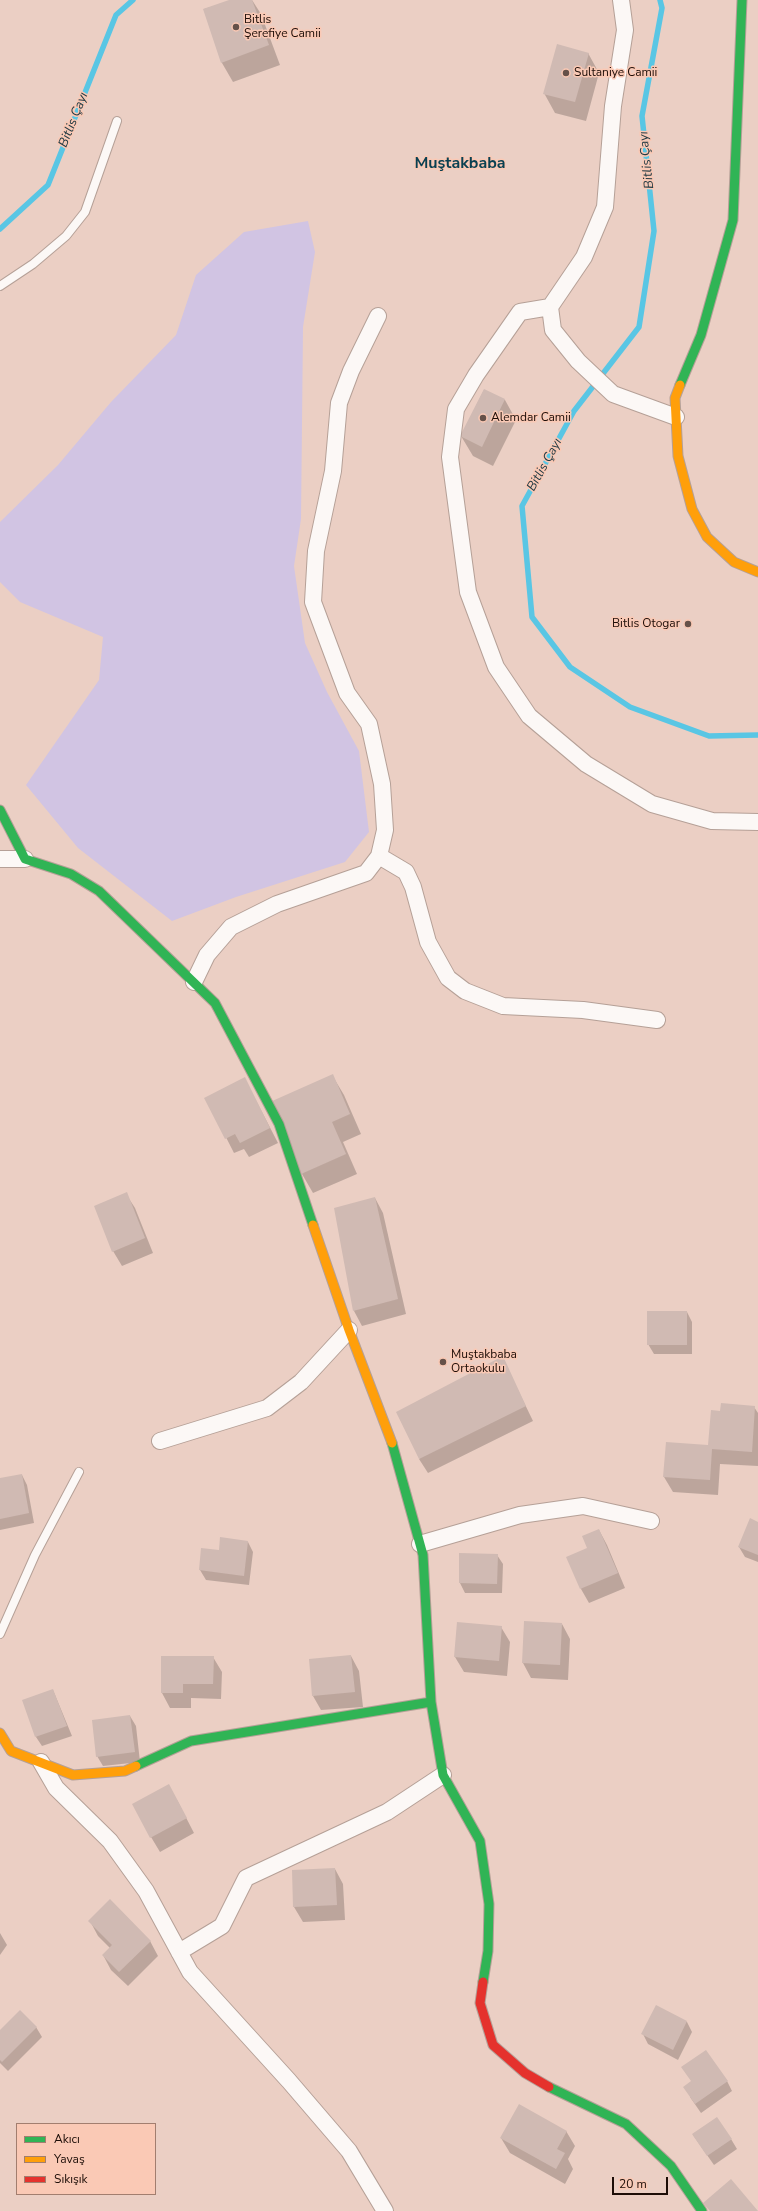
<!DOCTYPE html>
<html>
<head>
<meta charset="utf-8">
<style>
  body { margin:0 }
  #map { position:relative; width:758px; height:2211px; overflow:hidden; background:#ebcfc4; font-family:"Nunito Sans",sans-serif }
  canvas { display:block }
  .legend { position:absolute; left:16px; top:2123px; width:140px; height:72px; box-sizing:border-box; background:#fac9b5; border:1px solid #a27e6f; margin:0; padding:5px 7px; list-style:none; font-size:12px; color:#1d0d07 }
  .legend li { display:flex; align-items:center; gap:8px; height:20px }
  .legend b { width:20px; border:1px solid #a27e6f }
  .scale { position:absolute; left:612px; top:2177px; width:56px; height:18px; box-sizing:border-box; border:2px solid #1d0d07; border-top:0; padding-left:5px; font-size:12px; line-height:14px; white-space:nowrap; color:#1d0d07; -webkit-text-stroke:3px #fac9b5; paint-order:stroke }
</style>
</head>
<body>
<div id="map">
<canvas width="758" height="2211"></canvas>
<ul class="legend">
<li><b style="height:5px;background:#30b455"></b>Akıcı</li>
<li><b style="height:5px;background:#ff9f0a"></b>Yavaş</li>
<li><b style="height:5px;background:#e5322d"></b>Sıkışık</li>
</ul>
<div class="scale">20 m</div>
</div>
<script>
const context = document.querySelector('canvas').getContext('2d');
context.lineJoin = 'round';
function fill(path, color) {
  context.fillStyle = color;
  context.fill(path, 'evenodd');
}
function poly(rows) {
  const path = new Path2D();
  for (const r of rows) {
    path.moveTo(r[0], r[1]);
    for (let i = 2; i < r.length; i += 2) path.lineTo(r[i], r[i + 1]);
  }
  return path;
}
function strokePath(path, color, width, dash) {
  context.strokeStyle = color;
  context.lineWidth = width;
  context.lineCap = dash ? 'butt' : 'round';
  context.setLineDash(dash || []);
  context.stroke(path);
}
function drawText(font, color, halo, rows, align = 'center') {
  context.font = font + ' "Nunito Sans",sans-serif';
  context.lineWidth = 3;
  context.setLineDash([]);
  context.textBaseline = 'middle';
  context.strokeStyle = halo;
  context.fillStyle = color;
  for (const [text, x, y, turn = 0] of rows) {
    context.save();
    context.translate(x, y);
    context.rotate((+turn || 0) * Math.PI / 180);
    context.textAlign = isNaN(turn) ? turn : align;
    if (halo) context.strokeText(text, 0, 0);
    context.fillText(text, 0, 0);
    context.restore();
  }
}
fill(poly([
  [308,221,315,252,303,327,301,519,294,566,305,643,327,692,359,751,369,832,345,862,236,897,172,921,78,848,26,785,99,680,103,637,20,602,0,582,0,522,58,465,111,402,176,335,196,275,244,232]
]), '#d1c4e3');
fill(poly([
  [233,0,252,0,261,14,280,65,233,82,222,63,204,9],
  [588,53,599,73,586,121,555,113,544,93],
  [484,390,505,400,516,420,493,466,473,456,461,436],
  [332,1075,344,1095,361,1134,343,1142,357,1174,313,1193,302,1174],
  [245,1079,278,1143,249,1157,244,1149,234,1153,206,1098],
  [126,1194,135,1208,153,1253,122,1266,113,1251],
  [375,1198,383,1213,406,1314,362,1326,354,1311],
  [687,1312,692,1322,692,1354,654,1354,648,1344],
  [502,1357,533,1421,428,1473,419,1459],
  [754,1407,758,1413,758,1466,720,1464,718,1495,673,1492,664,1477,709,1446,721,1412],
  [22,1475,27,1485,34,1523,0,1530,0,1479],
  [758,1523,758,1562,745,1557,739,1547],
  [599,1530,607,1545,625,1588,589,1603,581,1589,588,1549],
  [248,1542,253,1552,249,1585,206,1580,200,1570,220,1551],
  [460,1554,497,1555,503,1564,502,1593,465,1593,460,1583],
  [562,1624,570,1639,568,1680,531,1678,523,1663],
  [501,1627,510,1642,507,1676,464,1672,455,1657],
  [351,1656,359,1671,363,1707,321,1710,313,1696],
  [213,1657,222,1672,221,1699,191,1698,191,1708,170,1708,162,1693],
  [53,1690,72,1736,42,1746,36,1737],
  [130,1716,136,1726,140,1762,103,1766,97,1756],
  [177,1800,194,1833,160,1852,151,1837],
  [335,1869,343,1884,345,1920,303,1922,294,1907],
  [90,1921,150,1941,158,1956,128,1986,111,1970,103,1955,110,1948,98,1936],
  [0,1933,7,1945,0,1955],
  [657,2007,687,2022,692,2032,678,2060,648,2044,643,2034],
  [36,2027,42,2037,8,2071,0,2063,0,2032],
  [727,2081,732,2091,701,2113,690,2097,692,2082],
  [566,2131,575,2146,568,2159,573,2169,565,2184,510,2153,501,2138],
  [693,2135,731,2139,737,2149,714,2165]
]), '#0003');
strokePath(poly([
  [660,0,662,8,642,116,654,231,639,327,574,411,522,506,532,617,570,667,630,707,709,736,758,735],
  [0,229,48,185,116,15,133,0]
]), '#59c6e4', 5.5);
fill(poly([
  [229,0,252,0,269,45,221,63,203,9],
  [557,44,589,53,575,102,543,94],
  [484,389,505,399,482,447,460,436],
  [333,1074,350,1114,332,1122,346,1154,301,1174,270,1102],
  [245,1077,270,1128,240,1143,235,1134,225,1139,204,1098],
  [127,1192,145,1238,112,1252,94,1206],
  [375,1197,398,1299,353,1311,334,1208],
  [647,1311,687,1311,687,1345,647,1345],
  [503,1356,526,1406,419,1459,396,1412],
  [721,1403,755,1406,752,1452,712,1449,710,1480,663,1477,666,1442,708,1445,711,1410,720,1411],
  [22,1474,29,1513,0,1519,0,1478],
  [750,1518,758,1522,758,1555,738,1547],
  [599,1529,618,1573,580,1589,566,1557,587,1548,582,1536],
  [220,1537,248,1541,244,1576,199,1570,201,1548,219,1550],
  [459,1553,498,1554,497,1584,459,1583],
  [524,1621,562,1623,560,1665,522,1663],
  [457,1622,502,1626,499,1661,454,1657],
  [351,1655,355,1692,312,1696,309,1659],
  [161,1656,214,1656,213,1684,183,1684,183,1693,161,1693],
  [53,1689,67,1726,35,1737,22,1700],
  [130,1715,135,1752,96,1757,92,1720],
  [169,1784,187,1818,150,1838,132,1804],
  [335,1868,337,1905,293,1907,292,1870],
  [110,1899,151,1941,119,1972,102,1955,112,1945,88,1921],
  [656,2005,687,2021,673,2050,641,2034],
  [20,2010,37,2027,2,2062,0,2060,0,2030],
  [706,2050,728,2081,695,2104,683,2087,691,2081,681,2067],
  [519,2104,567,2131,557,2149,565,2153,556,2169,500,2138],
  [717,2117,732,2139,707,2156,692,2134],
  [731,2179,758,2211,710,2211,703,2203]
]), '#d0bab3');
const lane = poly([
  [0,286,33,264,66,236,85,212,117,121],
  [0,1634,35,1555,79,1472]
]);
const street = poly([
  [621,0,625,30,613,106,605,207,584,257,550,307,553,330,578,361,613,394,676,417],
  [550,307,520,312,476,375,456,409,450,457,463,555,468,592,496,667,529,716,586,764,652,804,712,821,758,822],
  [379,856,406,872,413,887,428,942,448,978,465,991,503,1006,583,1010,657,1020],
  [0,859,25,859],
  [194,982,207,955,231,927,277,904,366,873,379,856,385,830,382,784,369,724,347,693,313,602,316,551,333,471,339,403,351,371,378,316],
  [160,1441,267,1408,301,1382,349,1330],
  [420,1544,520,1515,583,1506,651,1521],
  [41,1762,56,1788,110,1841,146,1891,190,1972,289,2081,349,2151,385,2211],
  [179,1952,222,1926,246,1878,387,1812,443,1775]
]);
const fast = poly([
  [680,385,701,335,733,220,742,0],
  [0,810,25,859,71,874,99,891,215,1003,279,1124,313,1225],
  [392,1443,423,1555,431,1702,443,1775,480,1841,489,1904,488,1951,483,1982],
  [136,1766,191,1741,431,1702],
  [549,2087,626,2124,671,2166,702,2211]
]);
const slow = poly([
  [680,385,675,398,678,456,692,509,707,537,734,562,758,572],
  [313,1225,349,1330,392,1443],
  [0,1733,11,1751,73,1775,125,1771,136,1766]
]);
const jam = poly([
  [483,1982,480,2003,493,2045,525,2073,549,2087]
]);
strokePath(lane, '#b5a097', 10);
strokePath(street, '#b5a097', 18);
strokePath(fast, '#b5a097', 11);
strokePath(slow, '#b5a097', 11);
strokePath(jam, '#b5a097', 11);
strokePath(lane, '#fcf8f6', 8);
strokePath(street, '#fcf8f6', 16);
strokePath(fast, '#30b455', 9);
strokePath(slow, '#ff9f0a', 9);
strokePath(jam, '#e5322d', 9);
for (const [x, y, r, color] of [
  [236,27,4,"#655149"],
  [566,73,4,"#655149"],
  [483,418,4,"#655149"],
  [688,624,4,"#655149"],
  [443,1362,4,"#655149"]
]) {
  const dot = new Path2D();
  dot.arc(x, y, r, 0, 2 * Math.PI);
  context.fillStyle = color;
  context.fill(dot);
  strokePath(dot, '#fac9b5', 1.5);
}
drawText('12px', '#1d0d07', '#fac9b5', [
  ["Bitlis",244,20],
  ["Şerefiye Camii",244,34],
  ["Sultaniye Camii",574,73],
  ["Alemdar Camii",491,418],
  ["Bitlis Otogar",680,624,"right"],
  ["Muştakbaba",451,1355],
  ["Ortaokulu",451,1369]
], 'left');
drawText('italic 13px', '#233b44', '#fac9b5', [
  ["Bitlis Çayı",74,120,-68],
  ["Bitlis Çayı",647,160,-96],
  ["Bitlis Çayı",545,465,-61]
]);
drawText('bold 16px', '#0a4051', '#fac9b5', [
  ["Muştakbaba",460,164]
]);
</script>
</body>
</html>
